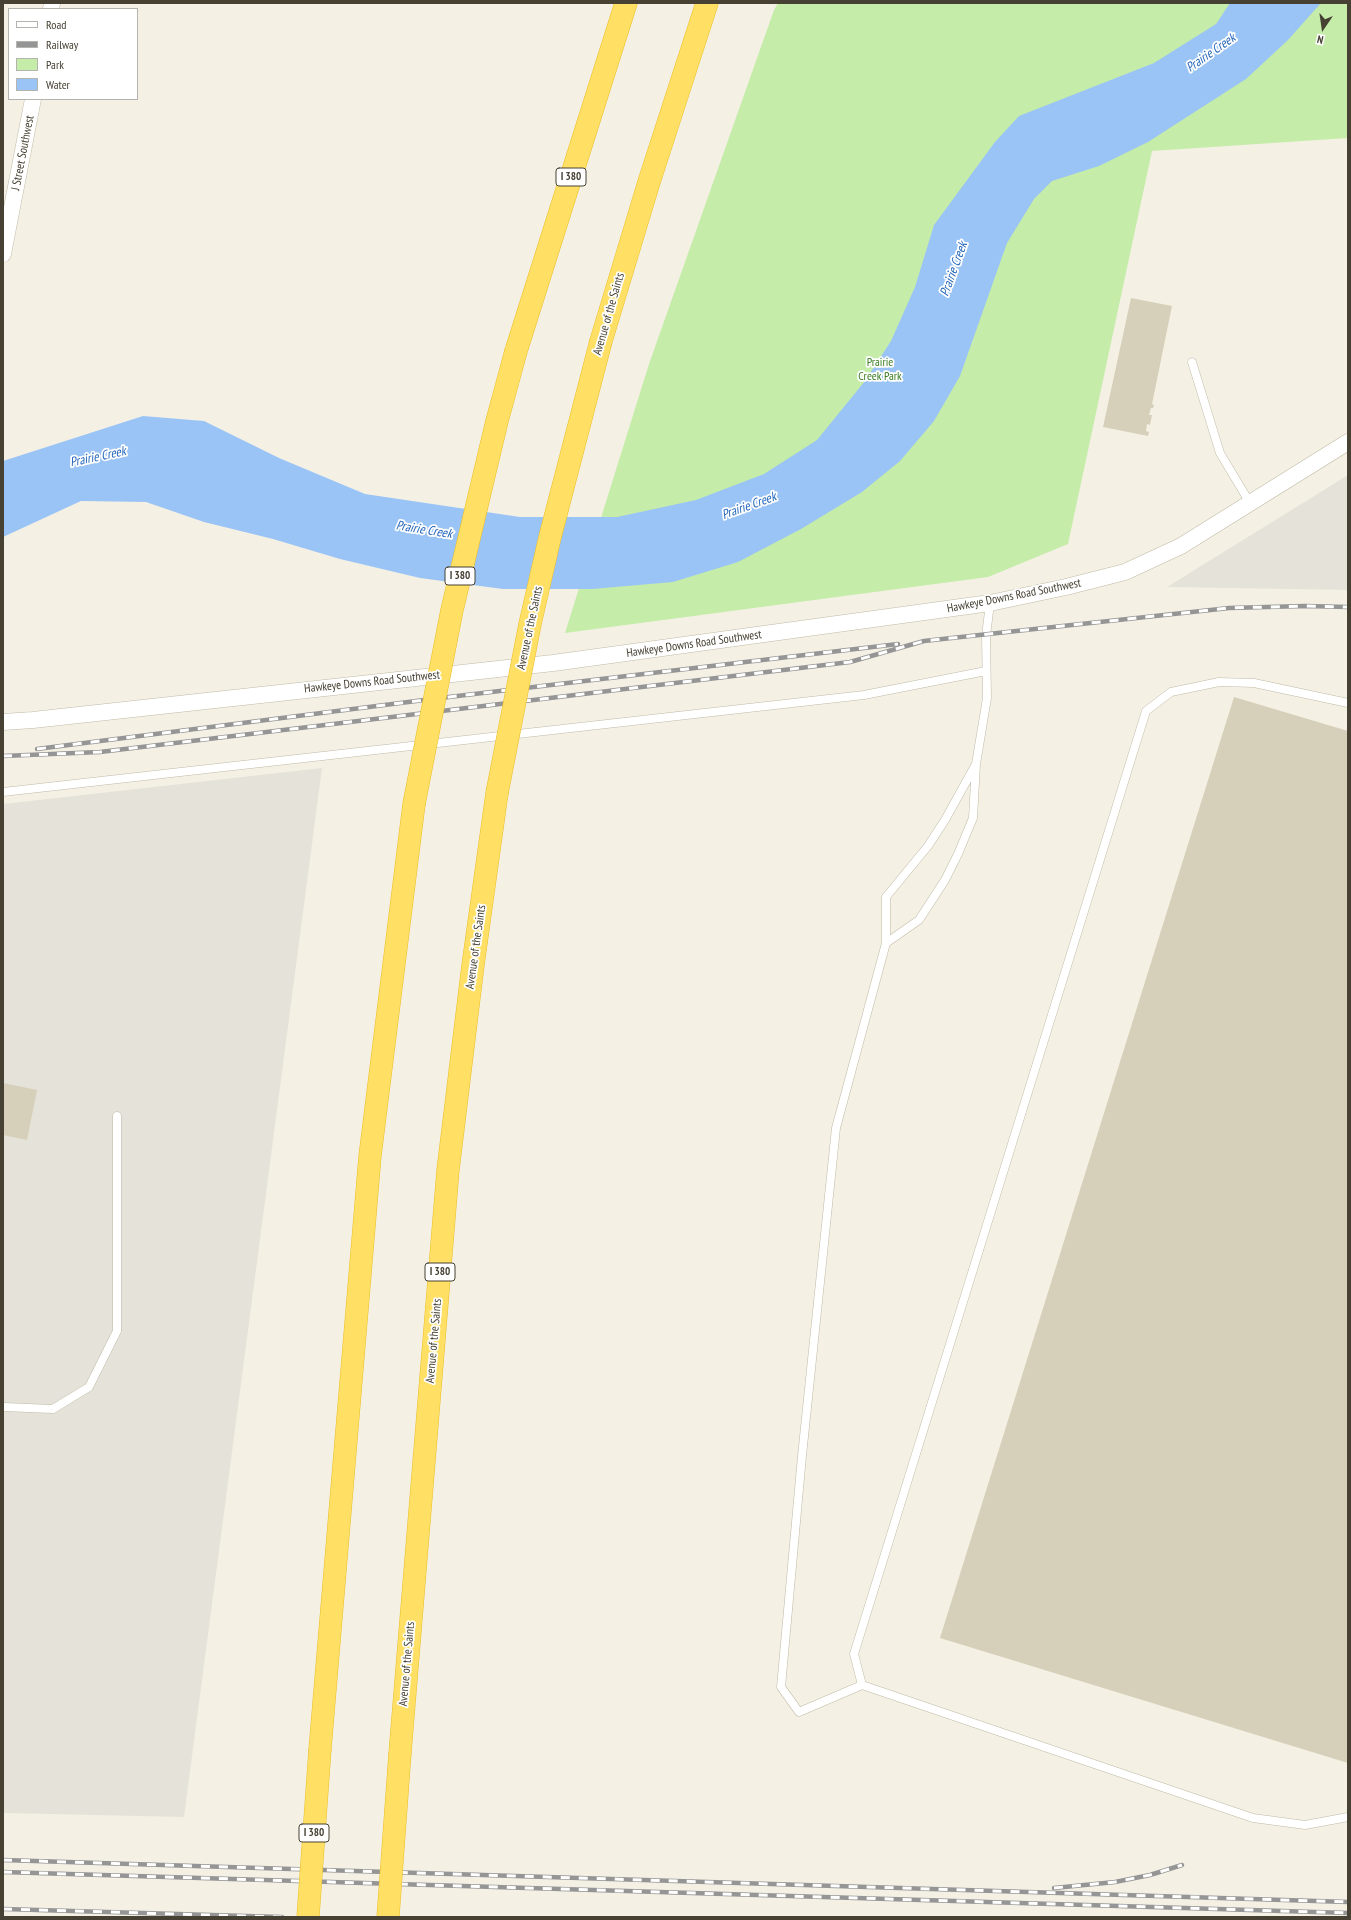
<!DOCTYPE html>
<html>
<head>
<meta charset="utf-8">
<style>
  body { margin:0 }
  #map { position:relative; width:1351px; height:1920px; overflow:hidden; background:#f4f1e4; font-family:"PT Sans Narrow",sans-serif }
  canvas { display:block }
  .frame { position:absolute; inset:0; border:4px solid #464133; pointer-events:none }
  .legend { position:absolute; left:8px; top:8px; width:130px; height:92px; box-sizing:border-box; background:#fff; border:1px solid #b5b3ad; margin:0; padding:5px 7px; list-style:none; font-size:12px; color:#464133 }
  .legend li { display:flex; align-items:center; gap:8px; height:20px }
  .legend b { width:20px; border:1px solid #b5b3ad }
  .north { position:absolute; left:1303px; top:8px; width:40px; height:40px; -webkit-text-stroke:3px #fff; paint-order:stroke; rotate:193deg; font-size:11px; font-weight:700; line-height:16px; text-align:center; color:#464133 }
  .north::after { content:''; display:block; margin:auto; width:14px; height:18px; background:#464133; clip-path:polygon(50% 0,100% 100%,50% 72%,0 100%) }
</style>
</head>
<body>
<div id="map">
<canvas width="1351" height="1920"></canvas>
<div class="frame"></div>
<ul class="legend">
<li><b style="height:5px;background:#fff"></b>Road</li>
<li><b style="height:5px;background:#959595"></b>Railway</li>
<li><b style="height:11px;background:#c5eca9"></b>Park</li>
<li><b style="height:11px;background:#9bc4f6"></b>Water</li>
</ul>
<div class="north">N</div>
</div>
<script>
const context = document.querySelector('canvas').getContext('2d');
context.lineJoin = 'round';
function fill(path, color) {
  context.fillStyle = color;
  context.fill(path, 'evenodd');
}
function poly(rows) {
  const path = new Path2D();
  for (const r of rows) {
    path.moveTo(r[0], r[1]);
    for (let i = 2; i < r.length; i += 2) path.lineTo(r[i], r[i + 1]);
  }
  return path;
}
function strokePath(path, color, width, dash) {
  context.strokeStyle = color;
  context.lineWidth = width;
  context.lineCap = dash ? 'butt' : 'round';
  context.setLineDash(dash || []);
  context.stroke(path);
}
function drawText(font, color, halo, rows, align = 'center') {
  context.font = font + ' "PT Sans Narrow",sans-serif';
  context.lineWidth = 3.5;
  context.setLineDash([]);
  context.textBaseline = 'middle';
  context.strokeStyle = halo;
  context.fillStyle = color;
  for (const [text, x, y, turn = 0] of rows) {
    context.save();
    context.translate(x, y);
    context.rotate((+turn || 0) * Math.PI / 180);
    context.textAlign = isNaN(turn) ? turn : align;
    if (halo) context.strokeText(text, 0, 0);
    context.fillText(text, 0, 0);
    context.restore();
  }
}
fill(poly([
  [1348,475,1348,590,1167,587],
  [322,768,184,1817,3,1813,3,804]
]), '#e5e2d9');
fill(poly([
  [778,3,1348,3,1348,138,1152,151,1068,544,988,577,565,633,649,364,774,10]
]), '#c5eca9');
fill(poly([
  [1230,3,1321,3,1288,40,1246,79,1148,142,1099,166,1052,181,1034,199,1007,243,960,376,934,421,900,461,862,492,801,529,738,562,673,582,592,589,503,589,420,578,340,559,273,539,204,522,146,502,81,501,3,537,3,461,143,416,204,421,279,458,365,494,520,517,617,517,696,500,764,474,817,440,865,381,891,341,915,287,934,225,995,142,1019,116,1154,63,1216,24]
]), '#9bc4f6');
fill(poly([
  [1131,298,1172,306,1152,404,1154,405,1153,408,1151,408,1149,415,1152,415,1150,425,1147,424,1146,431,1149,432,1148,436,1103,427],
  [1234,697,1348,731,1348,1763,940,1638],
  [3,1083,37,1090,27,1140,3,1135]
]), '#d6cfb9');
const service = poly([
  [1192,362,1220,453,1250,503],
  [1348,703,1254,683,1219,682,1171,692,1146,711,854,1654,862,1685,1253,1818,1305,1825,1348,1817],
  [976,764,987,698,986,636,990,603],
  [3,792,864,695,986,671],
  [3,1407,53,1409,89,1387,117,1331,117,1116],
  [862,1685,799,1712,781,1687,802,1456,836,1128,886,943,886,897,928,846,945,820,976,764,973,818,958,854,945,880,919,920,886,943]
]);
const minor = poly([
  [51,9,52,3],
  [3,254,33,99],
  [3,722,33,720,553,663,990,603,1066,587,1125,572,1181,546,1348,442]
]);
const motorway = poly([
  [601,341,649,182,707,3],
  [516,351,626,3],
  [320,1749,370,1156,414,804],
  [400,1753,448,1170,473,965,497,793]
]);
strokePath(service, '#c0baa6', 9);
strokePath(minor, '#c0baa6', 17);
strokePath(motorway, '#eabd27', 23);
strokePath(service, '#fff', 8);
strokePath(minor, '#fff', 16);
strokePath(motorway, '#ffe064', 22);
const rail = poly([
  [37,749,432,699,898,644],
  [3,756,100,752,850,662,924,641,1229,608,1305,606,1348,607],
  [3,1860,1348,1902],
  [3,1872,1348,1913],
  [1054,1888,1115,1882,1150,1875,1182,1865],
  [3,1909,282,1917]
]);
strokePath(rail, '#959595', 4.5);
strokePath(rail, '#fff', 3, [9]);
const motorwayBridge = poly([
  [497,793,530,624,550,537,601,341],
  [414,804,452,610,497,421,516,351],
  [308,1917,320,1749],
  [388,1917,400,1753]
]);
strokePath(motorwayBridge, '#eabd27', 23, []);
strokePath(motorwayBridge, '#ffe064', 22);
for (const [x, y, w] of [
  [571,177,30],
  [460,576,30],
  [440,1272,30],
  [314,1833,30]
]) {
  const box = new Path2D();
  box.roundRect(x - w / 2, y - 9, w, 18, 3);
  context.fillStyle = '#fff';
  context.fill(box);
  strokePath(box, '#464133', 1);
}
drawText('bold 11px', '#464133', null, [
  ["I 380",571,177],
  ["I 380",460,576],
  ["I 380",440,1272],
  ["I 380",314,1833]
]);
drawText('12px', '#464133', '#fff', [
  ["J Street Southwest",23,153,-79],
  ["Avenue of the Saints",609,314,-74],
  ["Hawkeye Downs Road Southwest",1014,596,-11],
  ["Avenue of the Saints",530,628,-78],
  ["Hawkeye Downs Road Southwest",694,644,-8],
  ["Hawkeye Downs Road Southwest",372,682,-6],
  ["Avenue of the Saints",476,947,-82],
  ["Avenue of the Saints",434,1341,-85],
  ["Avenue of the Saints",407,1664,-85]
]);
drawText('12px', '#387d22', '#fff', [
  ["Prairie",880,363],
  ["Creek Park",880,377]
]);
drawText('italic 13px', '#2467bb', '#fff', [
  ["Prairie Creek",1211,53,-35],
  ["Prairie Creek",954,269,-70],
  ["Prairie Creek",98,457,-12],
  ["Prairie Creek",749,506,-20],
  ["Prairie Creek",424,530,9]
]);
</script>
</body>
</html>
